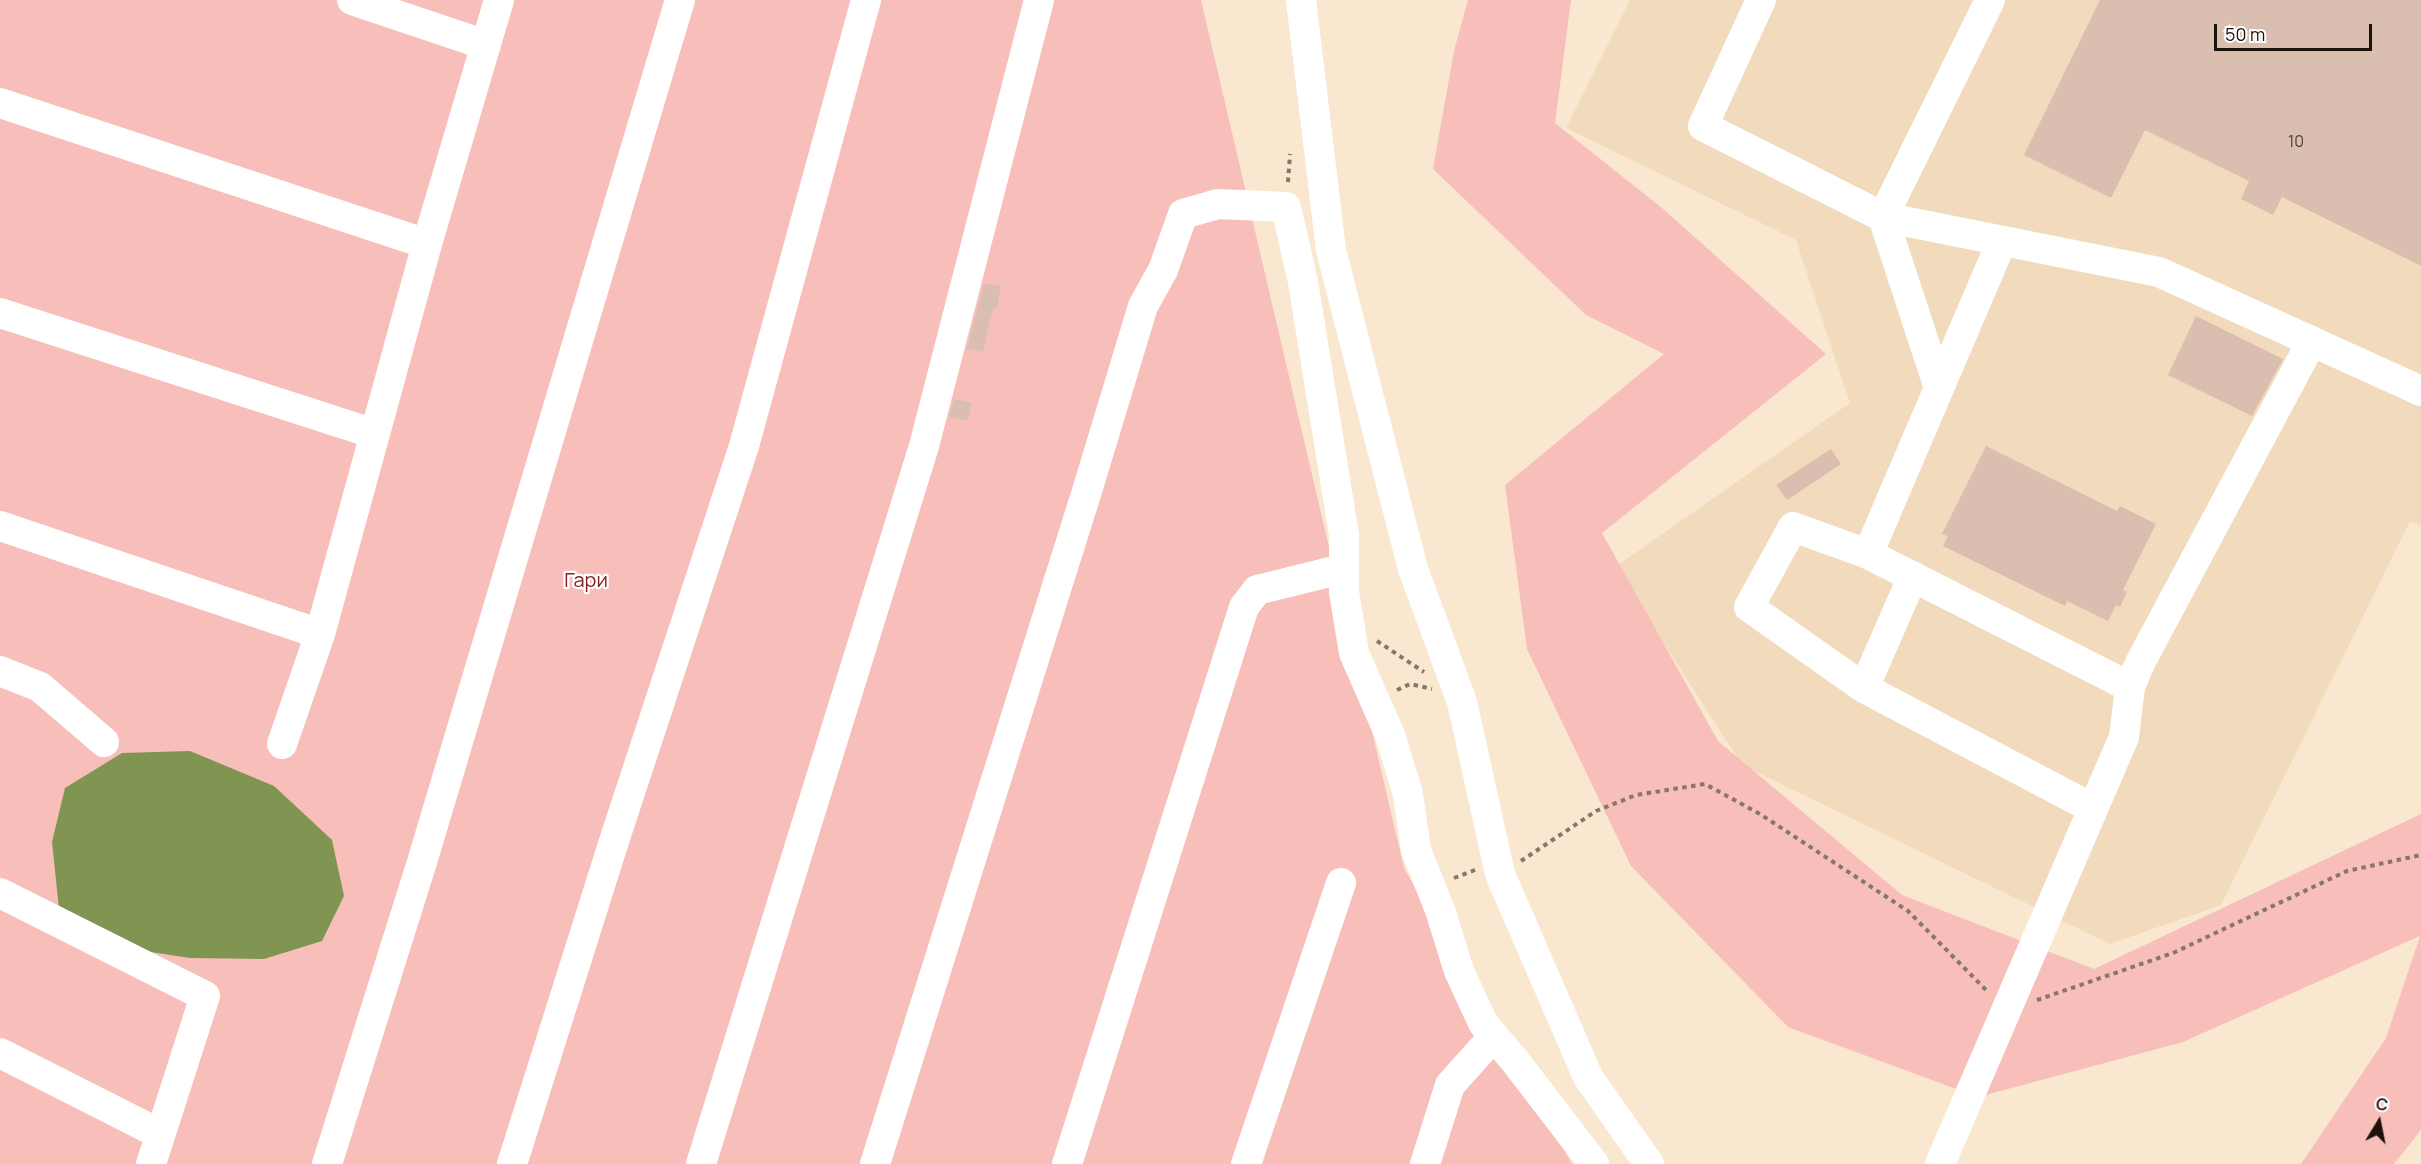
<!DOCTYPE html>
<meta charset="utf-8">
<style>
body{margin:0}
#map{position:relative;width:2421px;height:1164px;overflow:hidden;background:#fae7d0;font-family:Manrope,sans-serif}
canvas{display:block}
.north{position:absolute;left:2349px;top:1092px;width:60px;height:60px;-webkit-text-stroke:4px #fff;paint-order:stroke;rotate:10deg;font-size:16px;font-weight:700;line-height:24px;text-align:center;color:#1a130b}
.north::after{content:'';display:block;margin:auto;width:21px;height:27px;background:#1a130b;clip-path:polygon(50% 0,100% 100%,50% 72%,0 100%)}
.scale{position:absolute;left:2214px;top:24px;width:158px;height:27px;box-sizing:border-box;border:3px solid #1a130b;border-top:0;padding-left:8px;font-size:18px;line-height:21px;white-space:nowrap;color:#1a130b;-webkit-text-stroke:4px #fff;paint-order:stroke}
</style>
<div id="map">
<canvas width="2421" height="1164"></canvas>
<div class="north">С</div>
<div class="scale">50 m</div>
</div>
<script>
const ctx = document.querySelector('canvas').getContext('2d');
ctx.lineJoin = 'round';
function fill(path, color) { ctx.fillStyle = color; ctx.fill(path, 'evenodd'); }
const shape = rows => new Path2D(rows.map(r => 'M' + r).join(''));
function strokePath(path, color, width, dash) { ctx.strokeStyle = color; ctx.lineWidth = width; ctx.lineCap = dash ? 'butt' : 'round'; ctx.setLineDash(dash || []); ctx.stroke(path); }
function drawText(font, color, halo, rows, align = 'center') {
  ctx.font = font + ' Manrope,sans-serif'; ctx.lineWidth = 4.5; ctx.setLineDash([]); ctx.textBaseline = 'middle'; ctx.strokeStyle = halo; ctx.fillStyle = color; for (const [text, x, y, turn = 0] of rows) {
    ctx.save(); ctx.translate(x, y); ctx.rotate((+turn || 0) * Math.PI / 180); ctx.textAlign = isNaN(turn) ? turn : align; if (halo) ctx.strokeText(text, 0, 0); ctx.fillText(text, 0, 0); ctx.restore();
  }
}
fill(shape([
 [1630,0,2421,0,2421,526,2410,521,2221,905,2110,944,1742,765,1615,567,1850,403,1796,240,1566,128]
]), '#f2dabd');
fill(shape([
 [0,0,1201,0,1404,868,1572,1164,0,1164],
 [1468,0,1571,0,1555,123,1662,208,1826,354,1602,533,1718,741,1902,895,2094,969,2421,814,2421,1130,2394,1164,2301,1164,2386,1038,2420,936,2183,1042,1978,1097,1788,1027,1631,866,1527,649,1505,485,1664,354,1586,315,1433,169,1454,51]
]), '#f8beb9');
fill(shape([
 [190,751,274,786,332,840,344,896,322,941,264,959,190,958,131,949,59,909,52,842,65,788,122,753]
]), '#809551');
fill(shape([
 [2100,0,2421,0,2421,266,2282,197,2273,215,2241,199,2249,181,2145,130,2111,198,2024,155],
 [984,283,1001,286,997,308,993,308,983,352,967,349],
 [2196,316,2283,359,2252,416,2168,375],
 [954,399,972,403,968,421,949,417],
 [1986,446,2117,511,2120,506,2156,524,2123,590,2127,592,2120,607,2116,605,2108,621,2067,601,2065,606,1943,546,1948,536,1942,534],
 [1831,449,1841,464,1787,500,1776,485]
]), '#dabeb0');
strokePath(shape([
 [1288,182,1290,154],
 [1377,641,1424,672],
 [1397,690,1410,684,1432,689],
 [1521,861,1596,811,1636,795,1705,784,1760,814,1908,911,1988,992],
 [1454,878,1475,870],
 [2037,1000,2173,953,2347,871,2421,855]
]), '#857869', 4, [4.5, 4.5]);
strokePath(shape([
 [352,0,486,45],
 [1301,0,1331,250,1413,569,1462,702,1500,874,1588,1077,1649,1164],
 [1761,0,1703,126,1883,217,1939,388],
 [1990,0,1883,217,2159,272,2421,391],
 [0,103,427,244],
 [2002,241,1868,554,2130,687],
 [0,313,375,434],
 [0,526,320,634],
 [1913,576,1864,688,2092,808],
 [0,671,40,687,104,742],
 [1864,688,1749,607,1793,527,1868,554],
 [282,744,320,634,427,244,499,0],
 [0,893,205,996,151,1164],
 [0,1053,160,1134],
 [327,1164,422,862,680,0],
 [512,1164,615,838,744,446,866,0],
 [701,1164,924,446,1039,0],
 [875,1164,1087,491,1143,306,1163,270,1183,214,1218,204,1286,207,1303,282,1344,535,1344,592,1354,653,1390,735,1408,794,1416,850,1440,910,1459,971,1483,1023,1515,1061,1594,1164],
 [1067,1164,1244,607,1257,590,1338,570],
 [1246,1164,1341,883],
 [1425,1164,1450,1085,1494,1036],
 [1940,1164,2124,737,2130,687,2140,663,2312,341]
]), '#fff', 30);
drawText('16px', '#4a3e34', null, [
 ["10",2296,143]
]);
drawText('20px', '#802326', '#fff', [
 ["Гари",586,581]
]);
</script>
